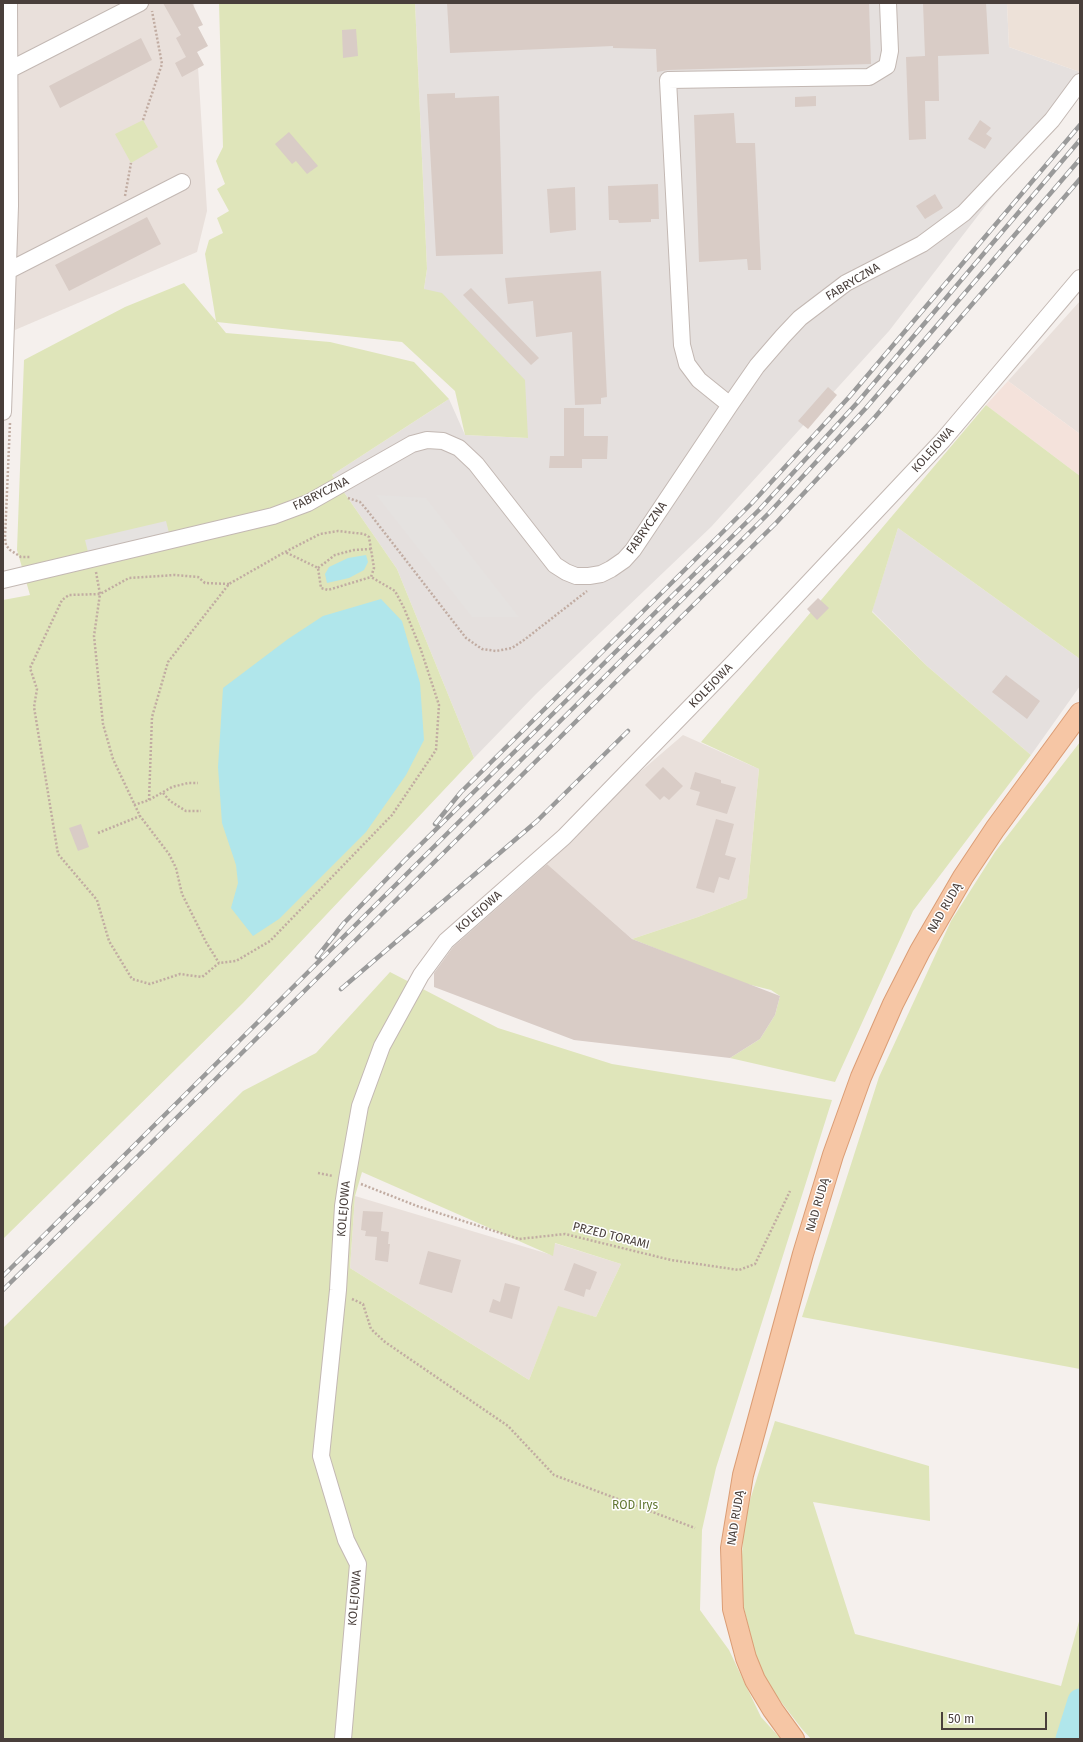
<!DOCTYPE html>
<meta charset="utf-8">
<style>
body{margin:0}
#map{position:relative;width:1083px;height:1742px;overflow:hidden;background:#f5f0ed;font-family:"Fira Sans",sans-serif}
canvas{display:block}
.frame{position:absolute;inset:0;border:4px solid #493f3b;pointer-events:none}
.scale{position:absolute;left:941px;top:1712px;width:106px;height:18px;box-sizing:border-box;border:2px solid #493f3b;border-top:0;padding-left:5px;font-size:12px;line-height:14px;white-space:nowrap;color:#493f3b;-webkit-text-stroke:3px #fff;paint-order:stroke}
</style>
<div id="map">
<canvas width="1083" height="1742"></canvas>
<div class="frame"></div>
<div class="scale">50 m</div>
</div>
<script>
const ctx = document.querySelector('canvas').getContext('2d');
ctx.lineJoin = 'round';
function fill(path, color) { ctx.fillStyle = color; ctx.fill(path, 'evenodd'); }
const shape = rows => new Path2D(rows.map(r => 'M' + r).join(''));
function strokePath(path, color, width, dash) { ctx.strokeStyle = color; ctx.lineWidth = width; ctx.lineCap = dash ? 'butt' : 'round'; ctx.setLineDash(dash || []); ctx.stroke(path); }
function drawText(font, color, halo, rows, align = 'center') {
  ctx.font = font + ' "Fira Sans",sans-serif'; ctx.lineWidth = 3; ctx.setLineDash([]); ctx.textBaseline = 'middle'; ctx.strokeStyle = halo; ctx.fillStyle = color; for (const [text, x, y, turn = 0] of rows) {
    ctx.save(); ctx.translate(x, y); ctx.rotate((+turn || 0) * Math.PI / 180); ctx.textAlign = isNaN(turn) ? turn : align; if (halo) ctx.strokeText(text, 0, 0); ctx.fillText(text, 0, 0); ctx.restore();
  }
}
fill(shape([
 [16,3,194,3,207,211,197,252,15,330],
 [1080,301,1080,434,1008,381],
 [683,735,759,769,747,898,698,917,632,939,540,858],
 [355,1196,552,1255,554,1243,621,1264,596,1317,558,1307,529,1380,350,1268]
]), '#e9e0db');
fill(shape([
 [1008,381,1080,434,1080,476,986,405]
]), '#f4e2db');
fill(shape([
 [415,3,1007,3,1009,47,1080,72,1037,139,889,331,711,527,536,694,474,758,397,569,332,475,449,399,465,435,528,438,424,289,427,269],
 [898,528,1080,659,1080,686,1031,755,927,666,872,611]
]), '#e5e0de');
fill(shape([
 [1007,3,1080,3,1080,72,1009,47]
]), '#ede1d8');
fill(shape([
 [219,3,415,3,427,269,424,289,442,293,525,380,528,438,465,435,455,391,402,342,217,322,226,333,330,342,414,362,449,399,332,475,397,569,474,758,243,1003,3,1239,3,600,30,595,17,550,24,360,125,307,184,283,216,321,205,254,209,240,223,233,217,218,229,211,217,189,225,184,216,161,223,147],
 [143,120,158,147,131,163,115,134],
 [986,405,1080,476,1080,659,898,528,872,612,927,666,1031,755,913,911,835,1082,730,1058,760,1039,775,1015,780,996,771,990,743,983,632,939,698,917,747,898,759,769,701,742],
 [1080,742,1080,1369,802,1317,879,1077,951,921,995,852],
 [390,972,498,1028,612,1064,832,1100,716,1468,702,1530,700,1610,729,1650,761,1717,781,1739,3,1739,3,1328,243,1091,316,1053],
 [362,1172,553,1256,555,1243,621,1264,596,1317,558,1306,529,1380,350,1268,355,1196],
 [775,1421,929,1466,930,1521,813,1502,855,1634,1061,1686,1080,1618,1080,1739,811,1739,802,1729,761,1676,740,1593,744,1519]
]), '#dfe5ba');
fill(shape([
 [376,495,426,498,519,617,472,617],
 [166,521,169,533,88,552,85,540]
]), '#e5e2e0');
fill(shape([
 [366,555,368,562,364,570,349,578,327,583,325,574,329,567,348,558],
 [381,599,402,621,420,683,424,740,406,775,366,832,279,919,253,936,231,908,238,883,236,865,222,823,218,767,223,688,288,639,323,616]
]), '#b0e6eb');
strokePath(shape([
 [1068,1739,1080,1701]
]), '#b0e6eb', 25);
fill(shape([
 [163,3,192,3,203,25,198,27,208,46,197,52,204,65,182,77,175,63,186,57,176,38,181,35],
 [447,3,869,3,871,64,668,70,657,72,656,49,613,48,613,46,450,53],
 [923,3,986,3,989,54,938,56,939,101,925,101,926,139,909,140,906,57,925,56],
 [356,29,358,56,343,58,342,30],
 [141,38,152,60,60,108,49,86],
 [455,93,455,98,499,96,503,254,436,256,427,94],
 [816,96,816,106,795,107,795,97],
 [734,113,736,143,755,143,761,270,748,270,747,259,699,262,694,115],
 [980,120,991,128,986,134,992,138,985,149,968,139],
 [289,132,318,166,307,174,296,161,292,164,275,144],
 [658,184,659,219,651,219,651,222,619,223,618,220,609,220,608,186],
 [575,187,576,230,550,233,547,189],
 [935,194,943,208,925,219,916,206],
 [147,217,161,244,69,291,55,265],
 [601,271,607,397,601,398,601,404,575,405,572,332,536,337,533,301,508,304,505,278],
 [471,288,539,358,531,365,463,295],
 [828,387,837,395,808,429,798,421],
 [564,408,584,408,584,436,608,436,607,459,582,459,582,468,549,468,550,456,564,456],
 [818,598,829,608,817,620,807,609],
 [1006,675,1040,701,1027,719,992,692],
 [663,767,683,786,669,800,664,796,660,800,645,785],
 [695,772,721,780,721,783,736,787,727,814,696,805,700,792,690,789],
 [716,819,734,824,725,855,736,858,729,880,719,877,714,893,696,888],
 [81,824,89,847,78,851,69,828],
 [547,864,632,939,780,996,775,1015,760,1039,730,1058,574,1040,434,987,434,973,453,947],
 [363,1211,383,1212,381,1231,389,1232,388,1244,390,1244,388,1262,375,1260,377,1237,365,1236,366,1231,361,1230],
 [428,1251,461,1260,452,1293,419,1284],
 [574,1263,597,1272,590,1290,586,1289,584,1297,564,1290],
 [505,1283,520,1287,512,1319,489,1312,493,1299,500,1302]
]), '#d9ccc6');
const minor = shape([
 [9,70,140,3],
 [8,271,182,182],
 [730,405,699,380,687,364,682,345,668,80,869,77,887,66,890,51,888,3],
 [3,412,10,206,9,3],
 [3,580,273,516,308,503,412,444,427,440,443,441,459,448,476,464,555,565,566,572,576,576,589,576,601,574,611,569,624,560,633,550,730,405,757,366,783,336,800,318,846,283,922,244,964,213,1052,120,1080,82],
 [343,1739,358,1564,346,1540,321,1456,338,1290,343,1206,347,1179,360,1106,382,1046,421,975,446,941,564,837,734,662,943,440,1080,278]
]);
const major = shape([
 [794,1739,773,1710,755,1680,746,1658,733,1609,731,1548,743,1475,803,1254,833,1155,861,1077,893,1004,920,951,963,877,995,829,1080,713]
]);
strokePath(minor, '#c3b8b3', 18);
strokePath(major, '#db9d75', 22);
strokePath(shape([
 [143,120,162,64,152,11],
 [125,196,131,163],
 [10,423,5,538,6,545,10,550,21,557,31,557],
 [348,498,360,502,367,510,466,638,482,649,496,651,512,648,524,640,587,591],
 [318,568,335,555,354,550,371,549],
 [96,572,100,594,94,636,103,724,113,759,140,816,169,854,176,868,182,894,206,942,219,963],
 [229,584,205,583,198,577,175,575,129,578,100,594,69,595,62,600,30,668,37,689,34,707,58,854,97,900,109,941,132,979,150,984,180,974,202,977,219,963,236,961,270,941,392,815,436,750,439,705,421,650,404,608,395,591,371,577],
 [163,793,170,801,186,811,201,811],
 [149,800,152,717,168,662,229,584,285,552,320,534,338,531,364,534,369,537,374,568,371,577,328,590,321,588,318,568,285,552],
 [134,805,149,800,172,787,188,783,198,783],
 [98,833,140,816],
 [318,1173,333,1176],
 [361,1184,417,1206,519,1239,565,1234,671,1260,739,1270,755,1264,790,1191],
 [352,1299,363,1304,371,1329,385,1342,508,1426,554,1475,695,1528]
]), '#c1aca2', 2.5, [2, 2]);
strokePath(minor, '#fff', 16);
strokePath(major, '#f6c6a5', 20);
const rail = shape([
 [435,824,461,792,752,503,850,396,1080,125],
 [317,957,344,923,405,860,759,510,857,403,1080,140],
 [341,989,537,821,628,731],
 [3,1276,769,513,866,408,1080,159],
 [3,1290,776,523,875,417,1080,179]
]);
strokePath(rail, '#9a9a9a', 4.5);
strokePath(rail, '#fff', 3, [9]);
drawText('12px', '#493f3b', '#fff', [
 ["FABRYCZNA",853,282,-31],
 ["KOLEJOWA",933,450,-48],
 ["FABRYCZNA",321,494,-26],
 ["FABRYCZNA",647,528,-55],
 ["KOLEJOWA",711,686,-46],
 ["NAD RUDĄ",945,908,-60],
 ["KOLEJOWA",479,912,-41],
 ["NAD RUDĄ",818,1205,-74],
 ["KOLEJOWA",344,1209,-85],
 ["PRZED TORAMI",611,1236,14],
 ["NAD RUDĄ",736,1518,-81],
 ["KOLEJOWA",355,1598,-85]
]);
drawText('12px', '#627732', '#fff', [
 ["ROD Irys",635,1506]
]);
</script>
